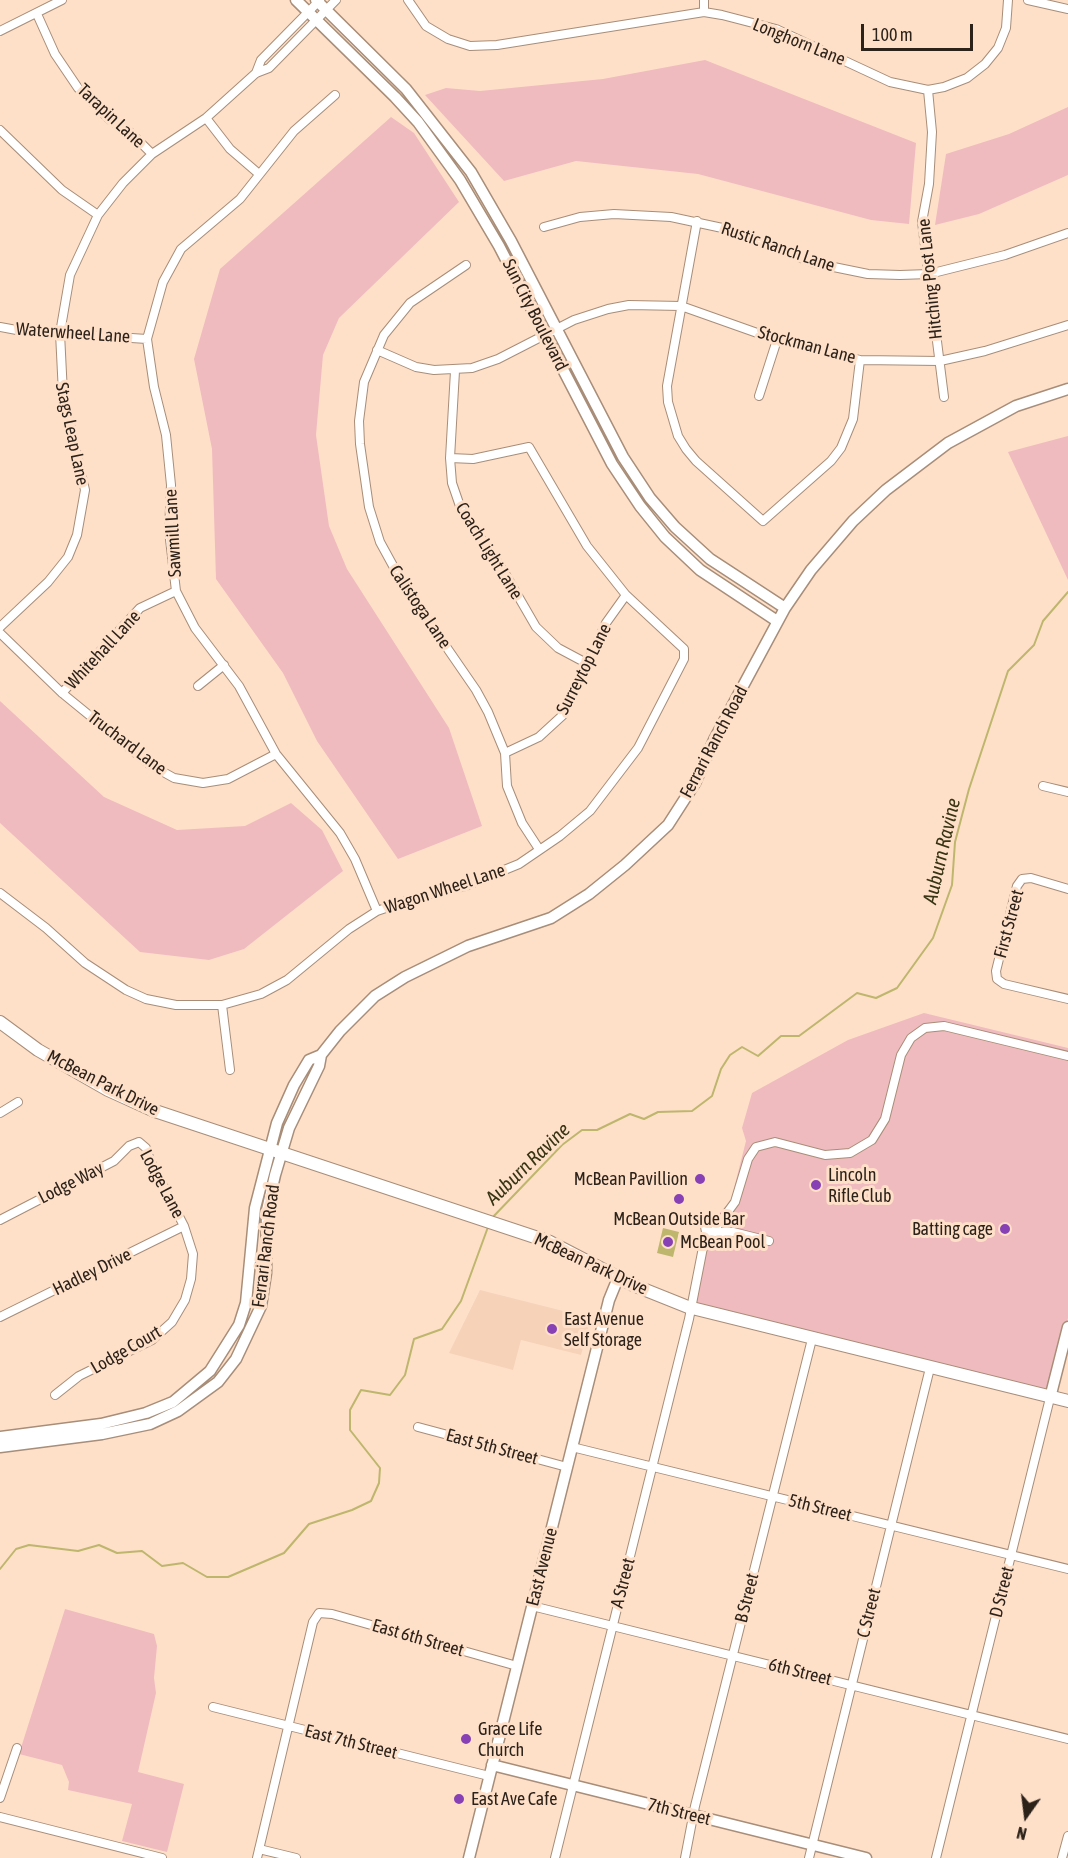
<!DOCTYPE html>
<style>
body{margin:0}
#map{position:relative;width:1068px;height:1858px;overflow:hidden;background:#fee0c9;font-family:"Asap Condensed",sans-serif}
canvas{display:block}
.north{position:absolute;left:996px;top:1786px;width:60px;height:60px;-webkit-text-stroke:4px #fee0c9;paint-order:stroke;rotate:194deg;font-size:16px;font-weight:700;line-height:24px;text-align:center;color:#2d221a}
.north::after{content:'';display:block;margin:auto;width:21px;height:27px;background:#2d221a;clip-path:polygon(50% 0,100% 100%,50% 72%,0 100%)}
.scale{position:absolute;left:861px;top:24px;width:112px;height:27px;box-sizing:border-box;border:3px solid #2d221a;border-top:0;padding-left:8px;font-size:18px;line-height:21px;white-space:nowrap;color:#2d221a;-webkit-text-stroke:4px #fee0c9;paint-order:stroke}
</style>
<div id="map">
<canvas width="1068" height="1858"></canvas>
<div class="north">N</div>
<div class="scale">100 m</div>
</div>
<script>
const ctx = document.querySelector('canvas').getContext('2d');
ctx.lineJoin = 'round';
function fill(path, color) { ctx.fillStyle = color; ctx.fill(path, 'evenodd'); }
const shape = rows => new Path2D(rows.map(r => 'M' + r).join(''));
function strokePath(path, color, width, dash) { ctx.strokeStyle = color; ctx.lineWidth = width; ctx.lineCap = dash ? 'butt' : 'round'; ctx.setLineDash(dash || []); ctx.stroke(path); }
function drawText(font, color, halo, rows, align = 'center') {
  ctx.font = font + ' "Asap Condensed",sans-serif'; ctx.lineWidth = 6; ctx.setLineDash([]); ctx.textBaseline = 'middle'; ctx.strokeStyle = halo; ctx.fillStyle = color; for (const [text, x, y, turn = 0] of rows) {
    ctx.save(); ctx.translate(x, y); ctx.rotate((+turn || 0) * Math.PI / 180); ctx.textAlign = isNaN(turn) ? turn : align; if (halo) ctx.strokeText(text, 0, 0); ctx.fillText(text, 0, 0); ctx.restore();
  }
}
fill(shape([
 [480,1290,591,1318,581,1355,521,1340,513,1370,449,1353]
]), '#f6d2b8');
fill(shape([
 [705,60,916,143,909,224,871,220,698,174,576,161,504,181,425,95,446,88,480,91,603,79],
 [1068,107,1068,175,979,214,935,225,946,154,1009,134],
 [391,117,414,133,459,202,339,318,323,355,316,435,329,526,347,569,449,728,482,826,398,859,317,741,283,673,216,579,212,449,194,359,220,269],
 [1068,436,1068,580,1008,452],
 [0,701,104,797,177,830,245,826,291,803,322,830,343,871,244,949,209,960,140,952,0,823],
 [924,1013,1068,1048,1068,1318,1049,1393,690,1303,706,1229,731,1200,746,1141,742,1128,752,1093,848,1040],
 [65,1609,154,1634,157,1646,154,1678,156,1693,138,1772,184,1784,167,1852,122,1841,132,1804,68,1790,69,1782,62,1765,19,1754]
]), '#f0bbbe');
fill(shape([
 [663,1228,679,1232,673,1257,657,1253]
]), '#beb66d');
strokePath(shape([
 [491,1219,562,1145,582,1130,597,1130,630,1114,644,1119,658,1112,692,1111,712,1096,721,1069,730,1055,742,1047,758,1056,781,1036,799,1036,857,993,876,998,897,988,933,938,952,885,955,842,969,789,1008,671,1034,645,1043,621,1068,592],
 [0,1569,16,1549,29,1545,78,1551,99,1545,117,1553,142,1551,162,1566,183,1563,207,1577,228,1577,284,1553,309,1524,352,1510,371,1501,379,1483,380,1468,350,1430,350,1410,361,1390,390,1395,405,1375,414,1339,442,1329,461,1301,488,1227]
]), '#beb66d', 2);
const street = shape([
 [408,0,426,26,448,39,470,46,497,45,704,12,722,15,776,29,890,82,928,90,944,87,967,78,985,64,998,48,1006,28,1008,0],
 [1028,0,1068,9],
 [704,12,704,0],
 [37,14,55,54,78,88,109,119,131,133,152,154],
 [0,31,62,0],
 [256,73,261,60,320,0],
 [928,90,932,132,929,184,922,222,944,397],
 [335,95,294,131,240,199,181,249,163,282,147,339,154,387,166,435,171,485,169,531,176,591,195,628,239,686,276,754,340,833,355,859,377,911],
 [206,118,230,149,259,174],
 [0,130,62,190,98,215],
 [697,221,667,386,668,402,678,436,686,449,696,461,763,521,831,461,841,448,853,419,860,360],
 [544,227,580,217,614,214,671,217,727,229,814,263,868,274,900,275,929,274,1005,255,1068,233],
 [466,265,410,303,384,335,364,382,359,421,360,444,369,507,380,542,403,584,476,690,488,712,505,753,507,786,522,823,539,849],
 [0,327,22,331,147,339],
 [377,350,416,367,434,370,472,368,498,359,574,320,608,309,629,305,681,306,777,340,860,360,940,361,985,351,1068,325],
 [455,371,450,458,452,483,461,509,503,570,536,627,558,648,588,664],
 [759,396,777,340],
 [0,627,48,582,68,557,77,535,85,490,63,394,60,333,70,275,98,215,123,183,152,154,206,118,256,73,269,68,336,0],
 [0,633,62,693,149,764,174,778,203,783,228,779,276,754],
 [198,686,224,665],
 [62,693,140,608,176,591],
 [505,753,539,737,563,715,606,623,626,595],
 [1043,786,1068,792],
 [1068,889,1031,878,1022,879,1017,886,996,971,997,979,1004,984,1068,999],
 [0,893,46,928,85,963,126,990,146,999,176,1005,222,1005,261,994,287,980,349,929,377,911,421,896,465,886,519,864,560,836,590,811,638,748,684,659,684,649,626,595,587,546,529,447,473,459,450,458],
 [222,1005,230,1070],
 [0,1113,18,1102],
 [0,1220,114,1161,129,1146,139,1142,146,1148,150,1160,184,1226,193,1254,191,1279,185,1300,172,1322,152,1340,79,1376,55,1395],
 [704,1221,706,1232],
 [713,1232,735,1202,748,1159,756,1147,775,1142,825,1155,850,1153,872,1140,885,1119,901,1055,911,1038,925,1028,944,1026,1068,1056],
 [0,1317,184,1226],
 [418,1427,567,1467],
 [572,1447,1068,1569],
 [532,1606,1068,1739],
 [213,1707,489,1776],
 [0,1798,17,1748],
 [0,1817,162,1858],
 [259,1849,296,1858],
 [257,1858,313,1622,319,1613,332,1614,517,1666],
 [555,1858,689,1319,706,1232,733,1232,769,1241],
 [685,1858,695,1806,812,1339],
 [809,1858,930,1368],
 [936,1858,1050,1398],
 [1062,1858,1068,1836]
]);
const secondary = shape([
 [296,0,395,97,418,122,460,180,499,246,612,464,640,506,665,537,700,570,777,621],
 [316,0,406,89,471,172,511,241,623,457,650,498,675,527,710,559,785,608],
 [1050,1398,1068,1327],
 [0,1437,101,1424,146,1413,173,1402,210,1371,239,1325,246,1303,255,1208,277,1123,294,1085,309,1060,321,1055],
 [0,1447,102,1434,150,1424,178,1411,218,1382,236,1359,261,1306,266,1273,267,1210,275,1175,289,1128,319,1066,321,1055,340,1031,375,996,405,977,468,946,551,918,589,894,625,865,668,825,695,783,715,738,785,608,811,570,853,521,886,490,948,443,1016,406,1068,389],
 [492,1765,866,1858],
 [469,1858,609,1300,618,1278]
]);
const primary = shape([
 [0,1022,38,1050,108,1090,152,1110,550,1242,633,1285,688,1307,1068,1401]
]);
strokePath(street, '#a88d78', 10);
strokePath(secondary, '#a88d78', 13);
strokePath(primary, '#a88d78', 14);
strokePath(street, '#fff', 8);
strokePath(secondary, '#fff', 10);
strokePath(primary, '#fff', 12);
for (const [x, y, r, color] of [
 [700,1179,6,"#8841b4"],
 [816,1185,6,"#8841b4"],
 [679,1199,6,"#8841b4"],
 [1005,1229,6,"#8841b4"],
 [668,1242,6,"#8841b4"],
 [552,1329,6,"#8841b4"],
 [466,1739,6,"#8841b4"],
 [459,1799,6,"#8841b4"]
]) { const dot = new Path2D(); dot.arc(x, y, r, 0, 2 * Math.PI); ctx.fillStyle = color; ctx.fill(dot); strokePath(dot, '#fee0c9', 2); }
drawText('18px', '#2d221a', '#fee0c9', [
 ["Longhorn Lane",799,42,22],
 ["Tarapin Lane",111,116,43],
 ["Rustic Ranch Lane",778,247,19],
 ["Hitching Post Lane",930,279,-96],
 ["Sun City Boulevard",535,315,63],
 ["Waterwheel Lane",73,333,4],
 ["Stockman Lane",807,345,15],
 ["Stags Leap Lane",72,434,78],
 ["Sawmill Lane",173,533,-93],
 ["Coach Light Lane",489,551,58],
 ["Calistoga Lane",420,607,56],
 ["Whitehall Lane",103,650,-47],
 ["Surreytop Lane",584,669,-63],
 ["Ferrari Ranch Road",714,742,-62],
 ["Truchard Lane",127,743,37],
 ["Wagon Wheel Lane",445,889,-18],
 ["First Street",1009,924,-75],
 ["McBean Park Drive",103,1083,27],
 ["Lodge Way",71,1183,-27],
 ["Lodge Lane",162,1184,62],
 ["Ferrari Ranch Road",266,1246,-83],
 ["McBean Park Drive",591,1264,25],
 ["Hadley Drive",92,1272,-26],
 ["Lodge Court",126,1350,-30],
 ["East 5th Street",492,1447,15],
 ["5th Street",820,1508,14],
 ["East Avenue",542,1567,-76],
 ["A Street",623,1583,-76],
 ["D Street",1002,1592,-76],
 ["B Street",747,1598,-76],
 ["C Street",869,1613,-76],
 ["East 6th Street",418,1638,16],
 ["6th Street",800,1672,14],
 ["East 7th Street",351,1742,14],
 ["7th Street",679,1812,14]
]);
drawText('18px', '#2d221a', '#fee0c9', [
 ["Lincoln",828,1175],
 ["Rifle Club",828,1196],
 ["McBean Pavillion",688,1179,"right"],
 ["McBean Outside Bar",679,1219,"center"],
 ["Batting cage",993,1229,"right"],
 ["McBean Pool",680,1242],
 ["East Avenue",564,1319],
 ["Self Storage",564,1340],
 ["Grace Life",478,1729],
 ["Church",478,1750],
 ["East Ave Cafe",471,1799]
], 'left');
drawText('italic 20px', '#383414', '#fee0c9', [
 ["Auburn Ravine",942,851,-77],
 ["Auburn Ravine",528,1164,-44]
]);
</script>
